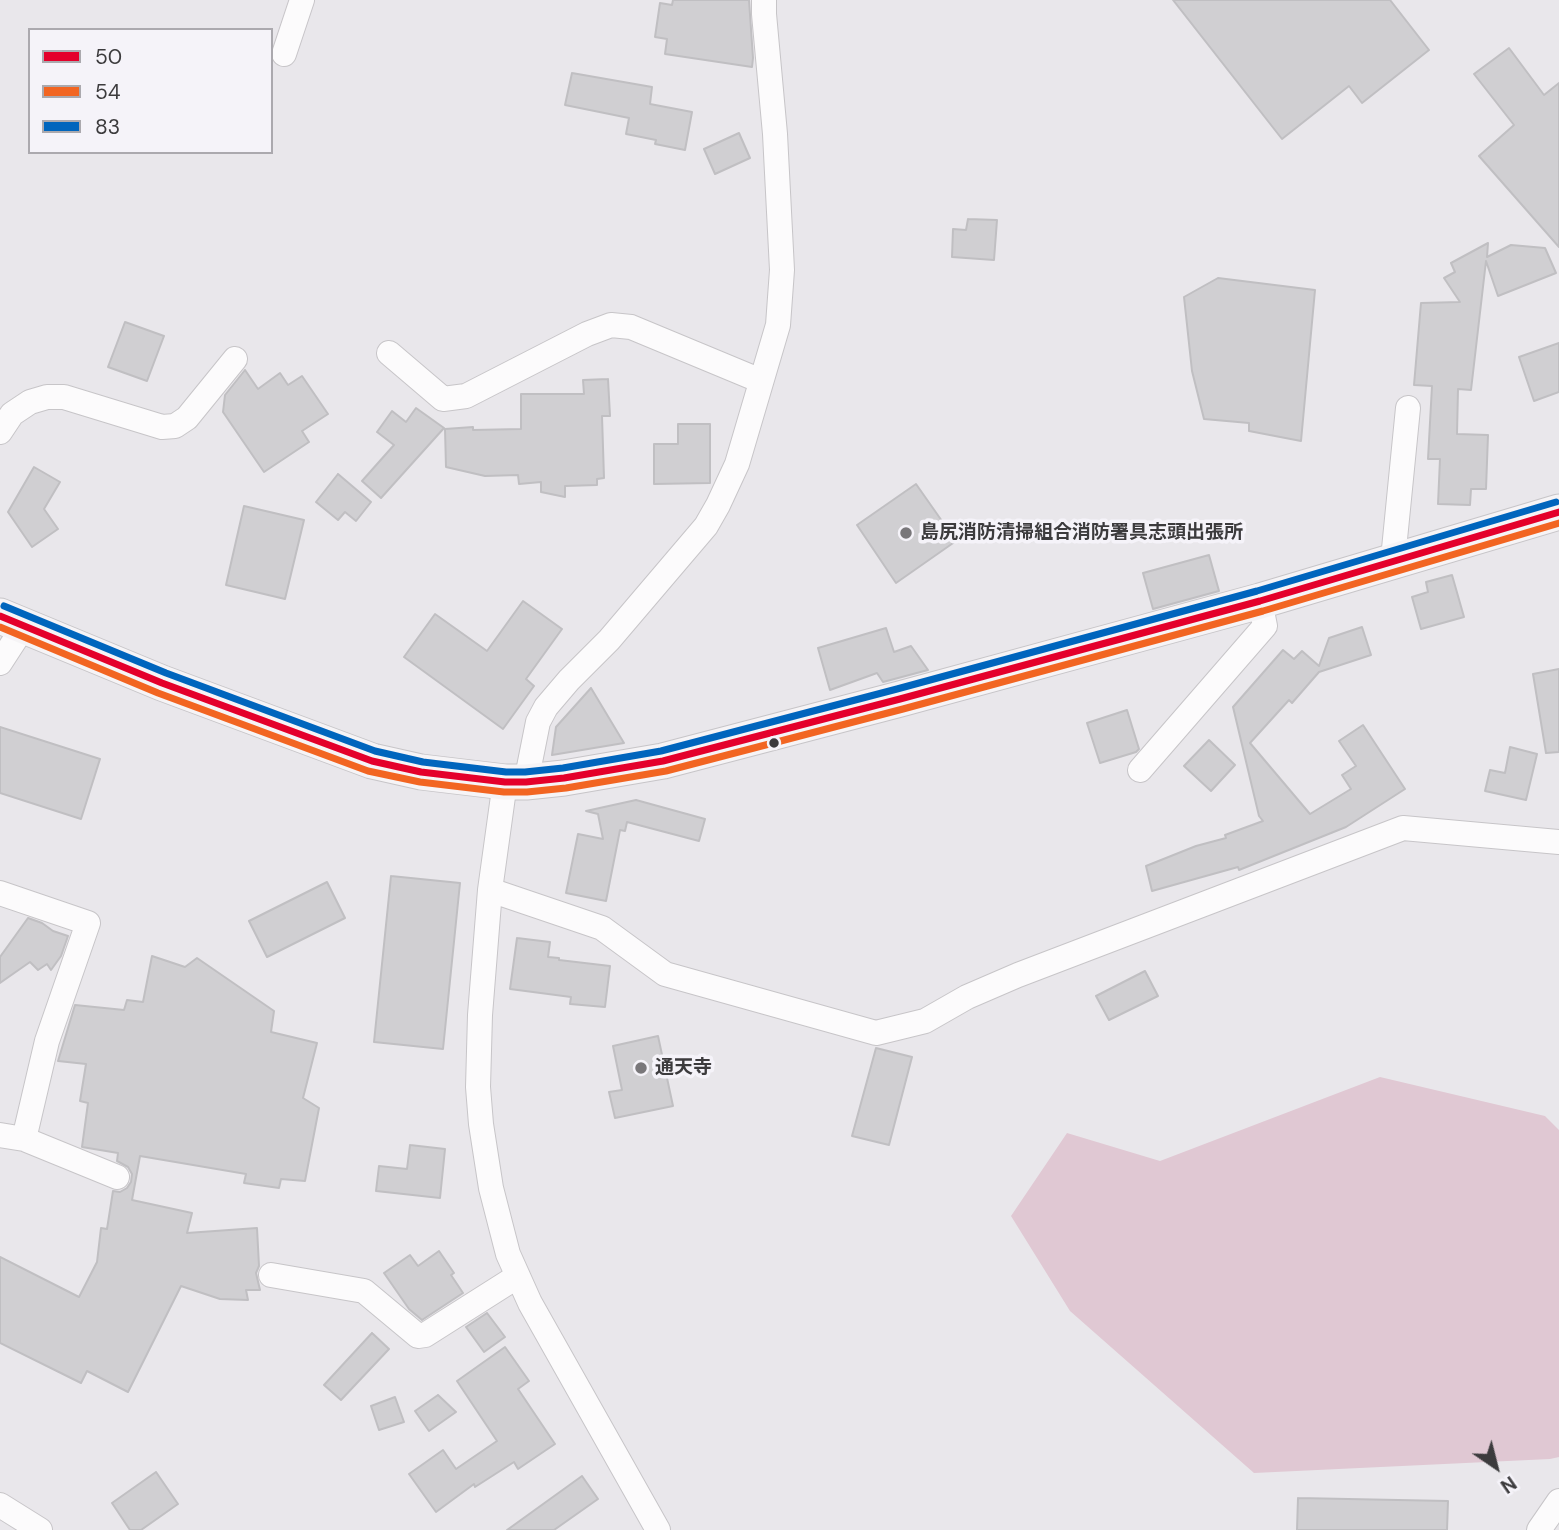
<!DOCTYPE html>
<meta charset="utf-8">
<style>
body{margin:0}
#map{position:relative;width:1559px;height:1530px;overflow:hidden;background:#e9e7eb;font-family:"DM Sans",sans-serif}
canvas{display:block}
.legend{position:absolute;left:28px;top:28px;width:245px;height:126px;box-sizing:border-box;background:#f5f3f9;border:2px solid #aba9ae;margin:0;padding:9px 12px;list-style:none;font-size:21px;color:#3c3b3d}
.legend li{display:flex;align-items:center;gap:14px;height:35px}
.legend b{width:35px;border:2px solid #aba9ae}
.north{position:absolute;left:1461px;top:1432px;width:70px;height:70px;-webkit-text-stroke:5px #f5f3f9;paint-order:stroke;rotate:145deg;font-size:19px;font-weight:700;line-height:28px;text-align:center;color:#3c3b3d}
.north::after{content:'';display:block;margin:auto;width:24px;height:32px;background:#3c3b3d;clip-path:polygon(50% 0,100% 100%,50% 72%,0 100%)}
</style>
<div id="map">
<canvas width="1559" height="1530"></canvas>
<ul class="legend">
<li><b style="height:9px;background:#e4002b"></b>50</li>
<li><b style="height:9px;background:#f26522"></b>54</li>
<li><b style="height:9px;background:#0065bd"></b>83</li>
</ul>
<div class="north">N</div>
</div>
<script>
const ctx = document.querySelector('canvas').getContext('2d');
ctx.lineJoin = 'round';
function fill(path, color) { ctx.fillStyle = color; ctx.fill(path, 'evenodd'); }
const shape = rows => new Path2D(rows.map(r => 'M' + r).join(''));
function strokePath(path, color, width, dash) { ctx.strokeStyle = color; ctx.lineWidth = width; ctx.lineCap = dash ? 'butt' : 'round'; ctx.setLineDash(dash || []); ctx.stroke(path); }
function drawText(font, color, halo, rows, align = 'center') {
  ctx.font = font + ' "DM Sans","Noto Sans JP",sans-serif'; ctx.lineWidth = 7; ctx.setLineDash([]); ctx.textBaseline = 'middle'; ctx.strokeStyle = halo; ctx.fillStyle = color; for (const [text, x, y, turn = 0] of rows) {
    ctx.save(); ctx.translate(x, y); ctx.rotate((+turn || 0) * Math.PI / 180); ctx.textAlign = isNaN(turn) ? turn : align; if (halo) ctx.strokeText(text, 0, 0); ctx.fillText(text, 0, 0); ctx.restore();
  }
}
fill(shape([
 [1380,1077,1545,1116,1559,1130,1559,1457,1550,1459,1254,1473,1070,1311,1011,1216,1067,1133,1160,1161]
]), '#e0c8d3');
const building = shape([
 [673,0,749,0,753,58,752,67,665,54,667,39,655,37,660,3,672,5,673,0],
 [1173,0,1390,0,1429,50,1362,103,1349,86,1282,139,1173,0],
 [1509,48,1544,95,1559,83,1559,247,1479,156,1514,125,1474,74,1509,48],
 [572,73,652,87,650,104,692,112,685,150,655,144,656,140,626,134,629,118,565,105,572,73],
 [739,133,750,158,715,174,704,149,739,133],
 [968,219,997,220,994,260,952,257,953,229,966,230,968,219],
 [1488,243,1487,257,1511,245,1545,248,1556,273,1498,296,1486,261,1471,390,1458,389,1457,434,1488,435,1486,489,1471,489,1470,505,1438,504,1440,459,1428,459,1432,386,1414,385,1421,303,1460,302,1444,278,1455,272,1451,263,1488,243],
 [1218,278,1315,290,1301,441,1249,431,1249,423,1204,419,1192,371,1184,297,1218,278],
 [125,322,164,336,147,381,108,367,125,322],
 [1559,343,1559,392,1534,401,1519,357,1559,343],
 [245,370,258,389,280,373,288,385,302,376,328,414,302,431,309,442,264,472,223,412,225,395,245,370],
 [608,379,610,416,602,416,604,478,597,479,597,485,565,486,565,497,541,492,541,482,519,484,518,475,485,476,446,467,445,429,473,427,473,430,521,429,521,394,584,394,583,380,608,379],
 [416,408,444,428,381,498,362,481,394,445,377,432,392,411,406,422,416,408],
 [678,424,710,424,710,483,654,484,654,444,678,444,678,424],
 [34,467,60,482,44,509,58,529,32,547,8,512,34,467],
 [338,474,371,502,356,521,345,512,338,520,316,502,338,474],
 [916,484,956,541,896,583,857,525,916,484],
 [244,506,304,520,285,599,226,585,244,506],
 [1209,555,1219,591,1153,609,1143,573,1209,555],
 [1452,575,1464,617,1421,629,1412,597,1428,592,1426,582,1452,575],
 [523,601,562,629,526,679,534,686,503,729,404,657,435,614,487,651,523,601],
 [1362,627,1371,655,1319,672,1292,703,1289,700,1250,743,1310,814,1351,789,1342,775,1356,766,1339,741,1363,725,1405,789,1346,827,1239,870,1238,867,1152,891,1146,866,1196,846,1226,838,1225,835,1263,821,1259,816,1233,707,1283,650,1294,659,1302,651,1319,666,1329,638,1362,627],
 [886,628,894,652,911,646,928,670,883,682,877,673,830,690,818,648,886,628],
 [1559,669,1559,752,1546,753,1533,674,1559,669],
 [591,688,624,743,552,755,556,727,591,688],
 [1127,710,1139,749,1136,752,1100,763,1087,723,1127,710],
 [0,727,100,759,81,819,0,793,0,727],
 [1209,740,1235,765,1211,791,1184,766,1209,740],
 [1510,747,1537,754,1526,800,1485,791,1490,770,1505,773,1510,747],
 [636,800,705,819,699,841,627,822,625,831,620,830,606,901,566,893,578,834,603,839,598,814,586,811,636,800],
 [391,876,460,883,443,1049,374,1042,391,876],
 [327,882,345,918,267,957,249,921,327,882],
 [28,918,42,923,53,931,68,936,61,956,51,970,47,964,38,970,30,962,0,983,0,957,28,918],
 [517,938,550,942,548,957,559,958,559,960,610,966,605,1007,570,1004,571,997,510,989,517,938],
 [152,956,185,967,197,958,274,1011,271,1032,317,1043,303,1098,319,1108,305,1181,281,1179,279,1188,244,1183,246,1174,140,1156,132,1200,192,1213,187,1233,257,1228,259,1266,256,1273,260,1290,246,1290,248,1300,220,1299,181,1286,128,1392,87,1371,81,1383,0,1343,0,1257,79,1297,97,1262,101,1228,107,1229,113,1191,120,1192,127,1188,131,1182,132,1174,128,1167,117,1161,118,1153,82,1147,88,1103,80,1101,86,1064,58,1061,75,1005,124,1010,127,1000,143,1002,152,956],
 [1145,971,1158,996,1109,1020,1096,996,1145,971],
 [658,1036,673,1106,615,1118,609,1092,622,1090,613,1046,658,1036],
 [876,1048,912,1057,889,1145,852,1136,876,1048],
 [410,1145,445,1149,440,1198,376,1191,379,1166,407,1169,410,1145],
 [439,1251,454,1273,451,1275,463,1293,422,1320,409,1309,384,1273,410,1255,418,1266,439,1251],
 [487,1313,505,1337,484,1352,466,1327,487,1313],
 [372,1333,389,1349,341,1400,324,1385,372,1333],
 [505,1347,529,1381,518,1389,555,1444,518,1469,514,1462,475,1487,474,1484,436,1512,409,1474,443,1450,456,1469,497,1441,457,1381,505,1347],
 [438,1395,456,1412,429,1431,415,1411,438,1395],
 [395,1397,404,1422,379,1430,371,1406,395,1397],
 [156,1472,178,1504,141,1530,130,1530,112,1503,156,1472],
 [582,1476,598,1499,554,1530,507,1530,582,1476],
 [1298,1498,1448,1501,1447,1530,1297,1530,1298,1498]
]);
fill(building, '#d0cfd2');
strokePath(building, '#c0bfc2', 2);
const minor = shape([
 [284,54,302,0],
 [389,353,443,399,466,396,587,334,611,325,631,327,761,381],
 [0,432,12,414,30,402,47,397,64,397,162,427,175,426,187,418,235,359],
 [1395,562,1394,549,1408,408],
 [0,663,24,626],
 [1140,770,1265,626,1260,601],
 [505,782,490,890,480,1015,478,1087,481,1124,491,1188,508,1254,530,1303,658,1530],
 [526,782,538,722,546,707,569,680,609,640,706,526,718,505,737,464,778,325,782,270,775,134,764,14,764,0],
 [490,890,602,928,665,974,876,1033,925,1021,967,997,1018,975,1403,828,1559,842],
 [0,893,88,923,47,1041,24,1139],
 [0,1135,24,1139,117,1177],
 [271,1275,364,1291,418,1336,425,1335,518,1276],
 [0,1505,40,1530],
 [1539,1530,1559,1501]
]);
const secondary = shape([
 [0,616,162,683,372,761,421,772,505,782,526,782,564,778,663,761,900,699,1260,601,1559,512]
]);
strokePath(minor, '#c7c5c8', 26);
strokePath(secondary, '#c7c5c8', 37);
strokePath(minor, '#fcfbfc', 24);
strokePath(secondary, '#f6f4f6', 35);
strokePath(shape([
 [0,616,162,683,372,761,421,772,505,782,526,782,564,778,663,761,900,699,1260,601,1559,512]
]), '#e4002b', 7);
strokePath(shape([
 [0,627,158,693,368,771,420,782,504,792,527,792,566,788,666,771,903,709,1263,611,1559,523]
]), '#f26522', 7);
strokePath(shape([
 [4,606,166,673,375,751,423,762,506,772,525,772,563,768,661,751,897,689,1257,591,1556,502]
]), '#0065bd', 7);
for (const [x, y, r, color] of [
 [906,533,7,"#79777a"],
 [774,743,6,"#3c3b3d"],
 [641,1068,7,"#79777a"]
]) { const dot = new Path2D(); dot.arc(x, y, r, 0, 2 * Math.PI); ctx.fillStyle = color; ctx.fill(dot); strokePath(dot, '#f5f3f9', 2.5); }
drawText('bold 19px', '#3c3b3d', '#f5f3f9', [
 ["島尻消防清掃組合消防署具志頭出張所",920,533],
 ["通天寺",655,1068]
], 'left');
</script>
